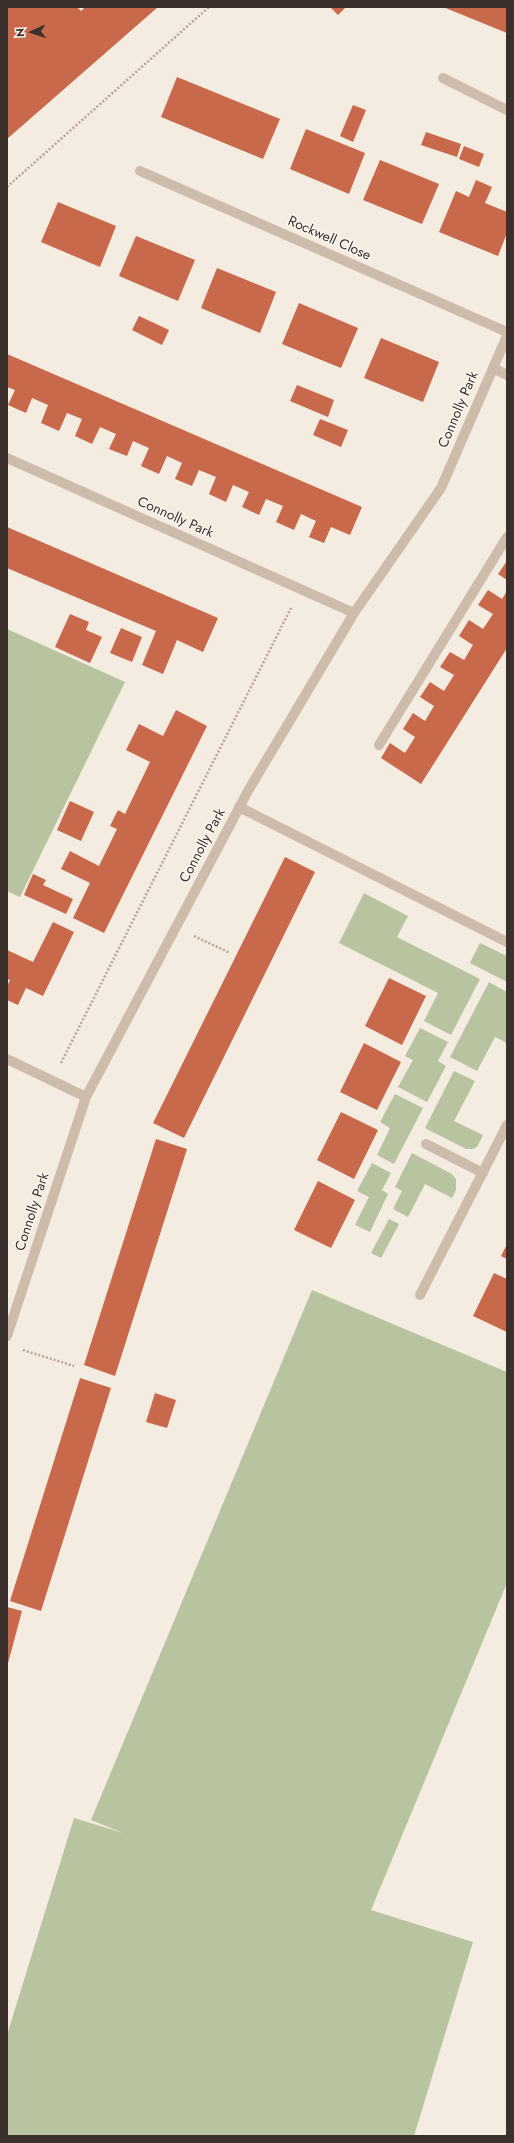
<!DOCTYPE html>
<style>
body{margin:0}
#map{position:relative;width:514px;height:2143px;overflow:hidden;background:#f4ebe1;font-family:Jost,sans-serif}
canvas{display:block}
.frame{position:absolute;inset:0;border:8px solid #3b302b;pointer-events:none}
.north{position:absolute;left:12px;top:12px;width:40px;height:40px;-webkit-text-stroke:3px #fbf5ee;paint-order:stroke;rotate:267deg;font-size:11px;font-weight:700;line-height:16px;text-align:center;color:#3b302b}
.north::after{content:'';display:block;margin:auto;width:14px;height:18px;background:#3b302b;clip-path:polygon(50% 0,100% 100%,50% 72%,0 100%)}
</style>
<div id="map">
<canvas width="514" height="2143"></canvas>
<div class="frame"></div>
<div class="north">N</div>
</div>
<script>
const ctx = document.querySelector('canvas').getContext('2d');
ctx.lineJoin = 'round';
function fill(path, color) { ctx.fillStyle = color; ctx.fill(path, 'evenodd'); }
const shape = rows => new Path2D(rows.map(r => 'M' + r).join(''));
function strokePath(path, color, width, dash) { ctx.strokeStyle = color; ctx.lineWidth = width; ctx.lineCap = dash ? 'butt' : 'round'; ctx.setLineDash(dash || []); ctx.stroke(path); }
function drawText(font, color, halo, rows, align = 'center') {
  ctx.font = font + ' Jost,sans-serif'; ctx.lineWidth = 3; ctx.setLineDash([]); ctx.textBaseline = 'middle'; ctx.strokeStyle = halo; ctx.fillStyle = color; for (const [text, x, y, turn = 0] of rows) {
    ctx.save(); ctx.translate(x, y); ctx.rotate((+turn || 0) * Math.PI / 180); ctx.textAlign = isNaN(turn) ? turn : align; if (halo) ctx.strokeText(text, 0, 0); ctx.fillText(text, 0, 0); ctx.restore();
  }
}
fill(shape([
 [7,629,125,682,20,897,7,891],
 [364,893,408,916,397,937,480,979,451,1035,424,1021,438,993,339,943],
 [480,943,507,956,507,982,470,963],
 [489,982,507,992,507,1043,495,1037,477,1071,450,1057],
 [420,1028,448,1042,438,1061,446,1066,427,1102,398,1087,413,1060,405,1056],
 [454,1071,475,1081,454,1121,483,1135,477,1147,473,1149,466,1149,425,1128],
 [395,1094,423,1108,394,1164,377,1155,390,1128,380,1122],
 [412,1153,452,1174,456,1179,456,1190,452,1198,425,1184,408,1217,393,1209,402,1191,395,1187],
 [372,1163,391,1173,382,1190,388,1194,370,1232,355,1225,369,1197,357,1191],
 [389,1219,399,1224,381,1258,371,1253],
 [312,1290,507,1372,507,1583,371,1910,473,1942,414,2136,7,2136,7,2035,74,1818,123,1833,91,1820]
]), '#b8c4a0');
fill(shape([
 [7,7,77,7,81,11,85,7,158,7,7,139],
 [330,7,346,7,338,15],
 [443,7,507,7,507,33],
 [177,77,280,119,263,159,161,117],
 [353,105,366,110,353,142,340,136],
 [306,129,365,153,349,194,290,169],
 [426,132,461,144,457,157,421,145],
 [464,146,484,154,479,167,459,159],
 [380,160,439,184,422,224,363,200],
 [476,180,492,187,485,203,507,212,507,233,498,256,439,232,456,191,469,197],
 [58,202,116,226,100,267,41,242],
 [136,236,195,260,178,301,119,276],
 [217,268,276,292,260,333,201,308],
 [299,303,358,328,341,368,282,344],
 [139,316,169,330,162,345,132,330],
 [381,338,439,362,423,402,364,378],
 [7,354,362,507,350,535,331,527,324,543,309,537,316,521,301,514,294,530,276,522,283,506,266,499,259,515,242,507,249,492,233,485,226,502,209,494,216,477,199,470,192,486,175,479,182,463,167,456,159,474,141,466,149,448,133,441,127,456,109,449,116,434,100,427,92,444,75,436,82,419,67,413,59,431,41,423,48,405,32,398,26,413,8,405,15,390,7,387],
 [297,385,334,400,328,417,290,401],
 [320,419,348,430,341,447,313,435],
 [7,527,218,618,203,652,177,640,163,674,142,665,156,631,7,568],
 [507,561,507,580,498,574],
 [488,590,502,599,507,591,507,648,421,784,381,758,390,743,405,753,415,737,403,729,413,713,425,721,434,706,420,697,430,682,444,691,454,675,440,667,450,652,464,660,473,645,459,636,469,620,483,629,493,614,478,605],
 [70,614,89,622,86,630,102,637,90,663,55,647],
 [121,628,142,637,132,662,110,653],
 [176,710,207,726,104,933,73,918,90,883,61,869,70,851,99,866,117,829,110,826,118,810,125,814,150,762,126,750,139,724,163,736],
 [70,801,94,812,81,841,57,830],
 [285,857,315,872,184,1138,153,1123],
 [33,874,46,880,43,885,73,899,66,914,24,895],
 [53,922,74,932,43,996,26,988,18,1005,7,1000,7,986,10,980,7,979,7,950,33,962],
 [389,978,426,996,402,1045,365,1026],
 [364,1043,401,1062,377,1110,340,1092],
 [341,1112,378,1130,354,1179,317,1160],
 [156,1139,187,1149,115,1376,84,1365],
 [318,1181,355,1200,331,1248,294,1230],
 [507,1244,507,1259,501,1256],
 [494,1273,507,1279,507,1332,473,1316],
 [80,1378,111,1388,41,1611,10,1601],
 [155,1393,176,1400,167,1428,146,1422],
 [7,1607,22,1611,7,1667]
]), '#c8694b');
strokePath(shape([
 [7,187,209,7],
 [194,936,230,953],
 [61,1063,291,608],
 [23,1350,74,1366]
]), '#b9a596', 2.5, [2, 2]);
strokePath(shape([
 [443,78,507,110],
 [426,1144,483,1173]
]), '#cdbbac', 10);
strokePath(shape([
 [140,171,507,332],
 [493,368,507,375],
 [7,458,354,613],
 [379,745,507,537],
 [239,807,507,942],
 [7,1059,86,1097],
 [420,1295,507,1125],
 [7,1336,86,1097,248,791,354,613,441,488,507,336]
]), '#cdbbac', 10);
drawText('14px', '#3b302b', '#fbf5ee', [
 ["Rockwell Close",329,239,24],
 ["Connolly Park",459,410,-67],
 ["Connolly Park",175,518,24],
 ["Connolly Park",203,846,-62],
 ["Connolly Park",33,1212,-72]
]);
</script>
